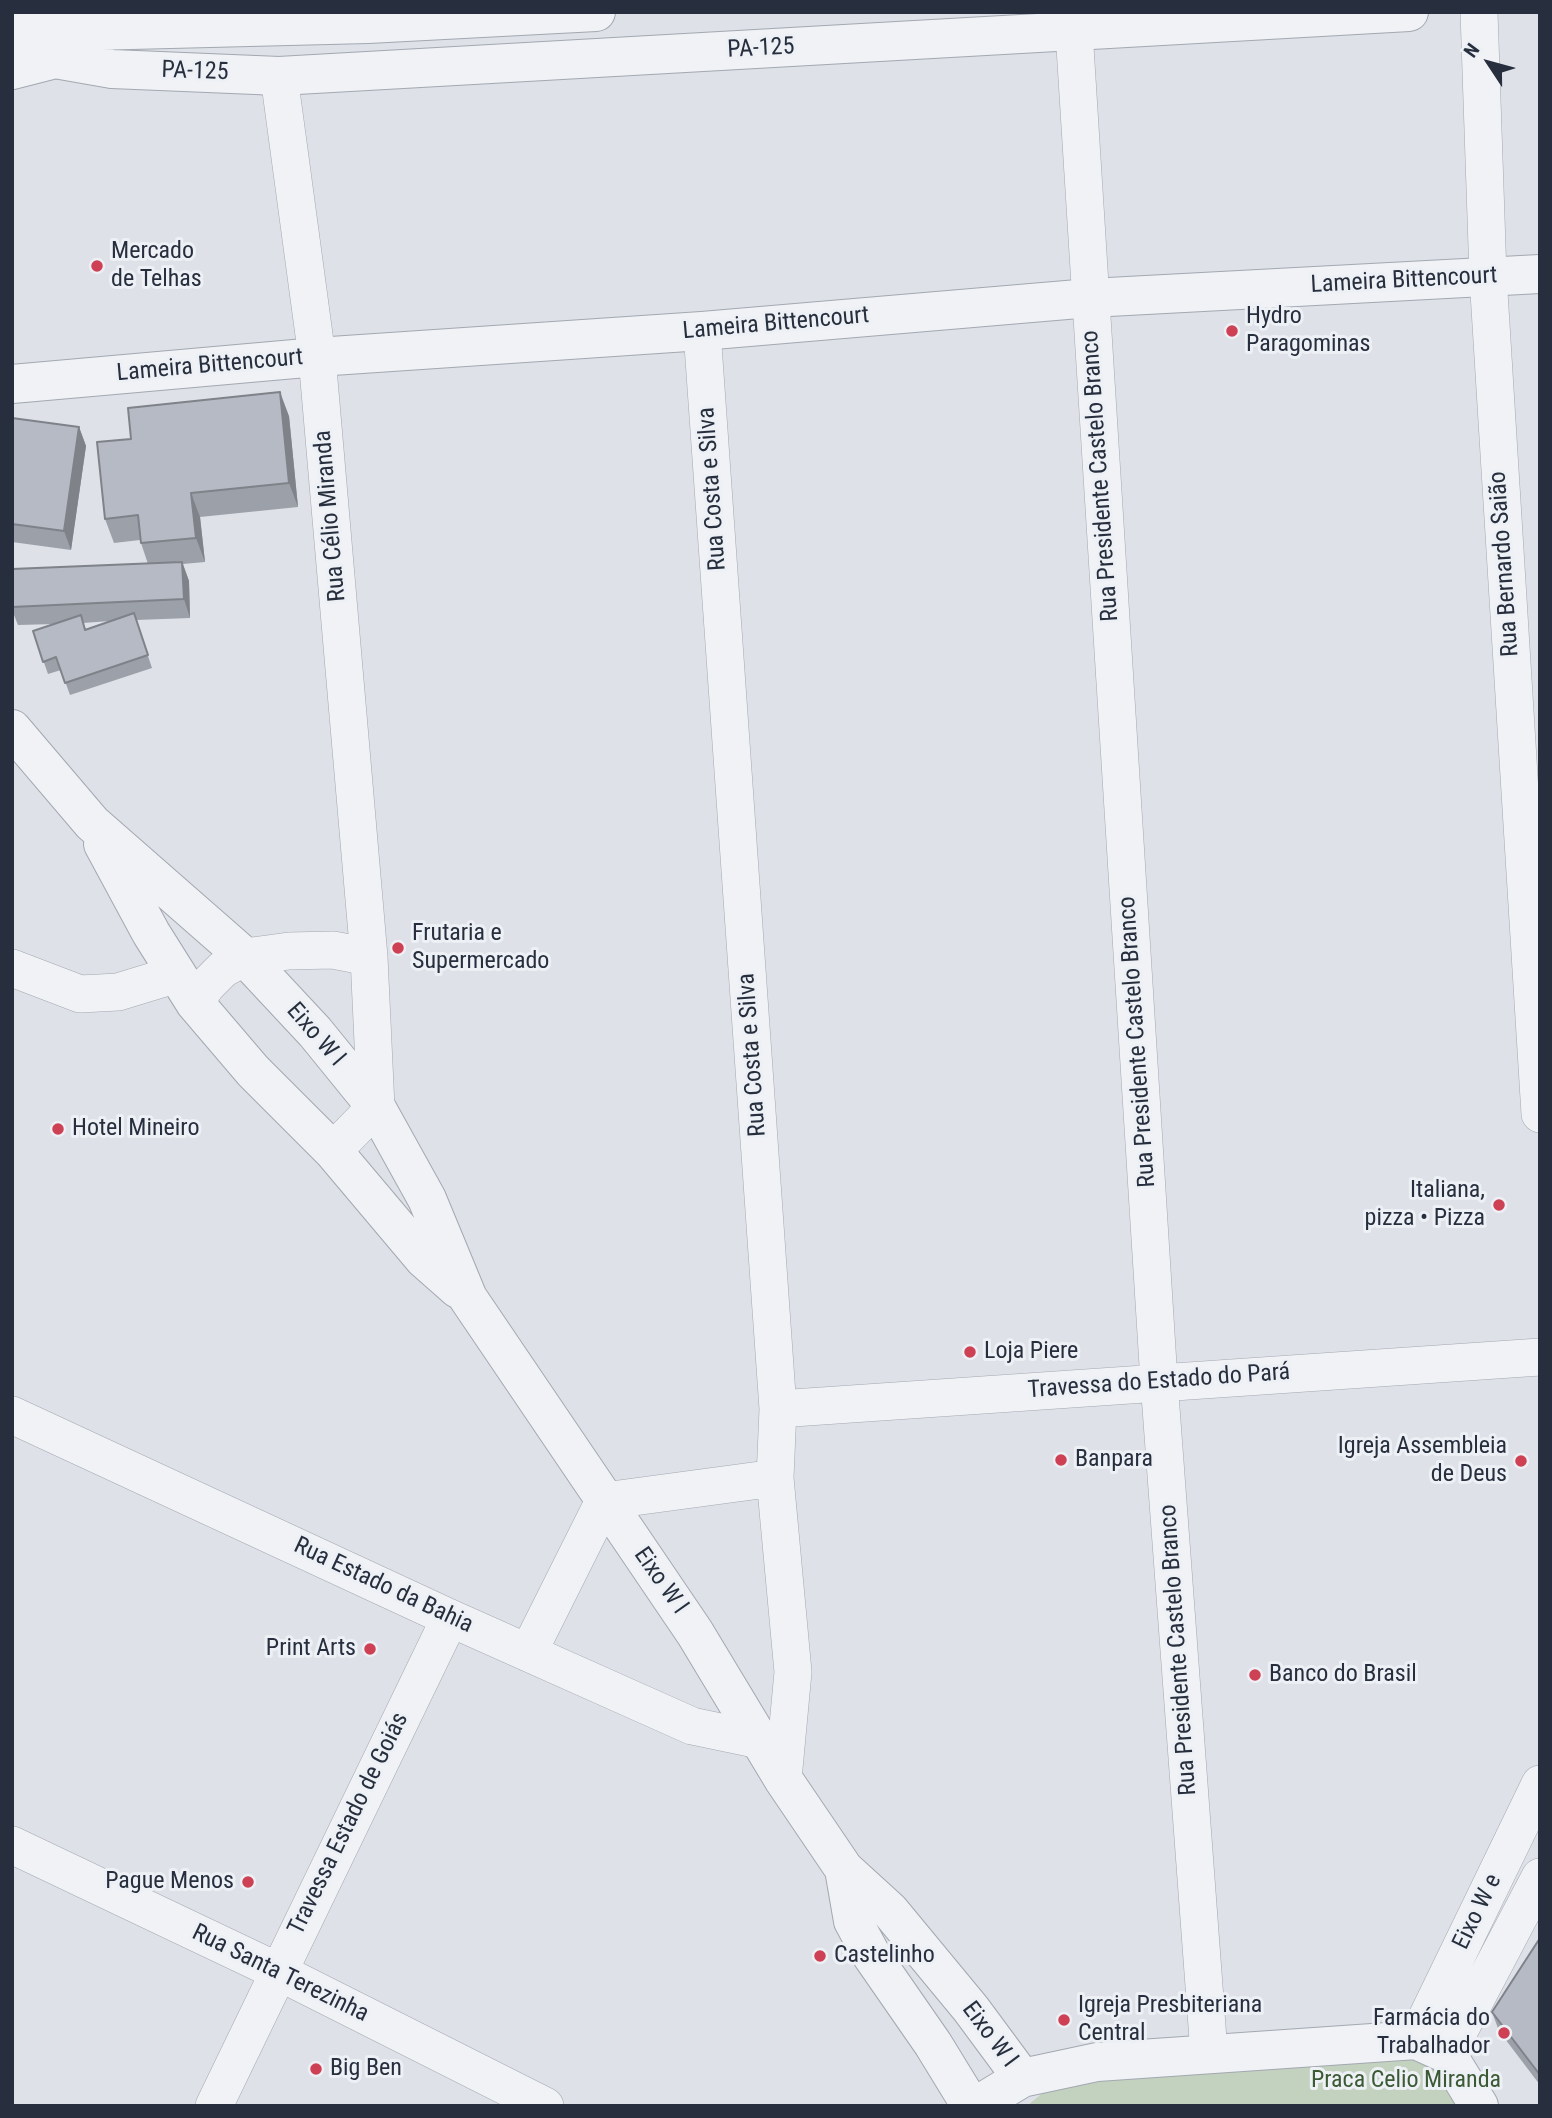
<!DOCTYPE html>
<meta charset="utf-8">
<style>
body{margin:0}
#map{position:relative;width:1552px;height:2118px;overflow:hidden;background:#dee1e7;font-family:"Roboto Condensed",sans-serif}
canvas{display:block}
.frame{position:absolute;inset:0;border:14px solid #272f3e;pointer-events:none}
.north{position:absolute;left:1454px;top:28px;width:70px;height:70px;-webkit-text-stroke:5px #edf0f5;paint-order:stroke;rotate:306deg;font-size:19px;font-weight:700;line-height:28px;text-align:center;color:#272f3e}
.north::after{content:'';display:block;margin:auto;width:24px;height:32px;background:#272f3e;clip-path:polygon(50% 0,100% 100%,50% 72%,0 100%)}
</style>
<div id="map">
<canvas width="1552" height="2118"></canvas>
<div class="frame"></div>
<div class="north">N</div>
</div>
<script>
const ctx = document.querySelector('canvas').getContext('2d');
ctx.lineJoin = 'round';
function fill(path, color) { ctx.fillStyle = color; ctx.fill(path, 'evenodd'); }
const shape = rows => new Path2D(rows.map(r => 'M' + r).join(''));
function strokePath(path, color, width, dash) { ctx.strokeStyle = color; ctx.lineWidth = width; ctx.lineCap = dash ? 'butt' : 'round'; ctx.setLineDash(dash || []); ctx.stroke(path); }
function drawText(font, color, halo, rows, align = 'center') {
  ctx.font = font + ' "Roboto Condensed",sans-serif'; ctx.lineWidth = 6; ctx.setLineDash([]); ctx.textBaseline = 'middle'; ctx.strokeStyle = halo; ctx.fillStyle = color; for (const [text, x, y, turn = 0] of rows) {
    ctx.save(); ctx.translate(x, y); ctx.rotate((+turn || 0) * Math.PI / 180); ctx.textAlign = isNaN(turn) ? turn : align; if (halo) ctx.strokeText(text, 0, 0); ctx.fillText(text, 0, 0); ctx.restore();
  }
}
fill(shape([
 [1435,2054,1475,2106,1027,2106,1052,2085,1210,2066]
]), '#c3d1bf');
const minor = shape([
 [1479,12,1488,276,1540,1114],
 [1074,31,1159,1381,1209,2053],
 [279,76,317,357,369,957,376,1107,333,1151],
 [702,331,778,1409,775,1478,793,1672,783,1779],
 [12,968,80,994,118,992,177,974],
 [195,1003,206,986,223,969,245,957,289,951,333,950,369,957],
 [778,1409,1540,1357],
 [12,1415,450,1618,692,1726,759,1740],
 [528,1653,604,1501,775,1478],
 [12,1845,277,1971,545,2106],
 [1416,2040,1540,1784],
 [1447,2054,1540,1877],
 [214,2106,450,1618]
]);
const tertiary = shape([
 [12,33,368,24,596,12],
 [12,70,55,59,112,69,279,76,1409,12],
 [12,384,317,357,702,331,1090,298,1540,274],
 [12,729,92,823,245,957,315,1032,376,1107,427,1199,468,1298,695,1633,783,1779,844,1869,890,1911,971,2009,1022,2078],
 [103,844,151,933,195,1003,253,1071,333,1151,424,1259,458,1289],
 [844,1869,853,1921,872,1956,933,2044,971,2106],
 [976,2106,1022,2078,1097,2062,1416,2040,1447,2054,1479,2106]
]);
strokePath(minor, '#a3a8b1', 38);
strokePath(tertiary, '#a3a8b1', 40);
strokePath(minor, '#f0f2f6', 37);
strokePath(tertiary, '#f0f2f6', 38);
fill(shape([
 [289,416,298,507,200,517,205,562,183,564,189,581,190,618,136,620,152,668,70,695,61,670,48,674,33,631,55,624,18,625,12,610,12,569,148,564,140,540,114,543,105,519,131,439],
 [110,621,86,629,83,623],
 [12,418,79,427,86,446,71,550,12,542],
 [1540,1938,1540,2085,1499,2031,1492,2012]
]), '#9ca0a9');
fill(shape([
 [280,392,289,416,298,507,289,483],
 [79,427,86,446,71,550,64,531],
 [191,493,200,517,205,562,196,538],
 [182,562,189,581,190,618,184,599]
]), '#7f8289');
const building = shape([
 [280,392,289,483,191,493,196,538,141,543,138,515,105,519,97,442,131,439,128,408,280,392],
 [12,418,79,427,64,531,12,524,12,418],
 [182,562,184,599,12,607,12,569,182,562],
 [134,613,148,655,65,683,56,657,43,662,33,631,81,615,85,630,134,613],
 [1540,1938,1540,2075,1492,2012,1540,1938]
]);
fill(building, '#b5bac4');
strokePath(building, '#7f8289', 2);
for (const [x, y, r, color] of [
 [97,266,7,"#ce4154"],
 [1232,331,7,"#ce4154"],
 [398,948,7,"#ce4154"],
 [58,1129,7,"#ce4154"],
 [1499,1205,7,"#ce4154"],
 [970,1352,7,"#ce4154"],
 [1061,1460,7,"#ce4154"],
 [1521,1461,7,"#ce4154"],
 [370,1649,7,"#ce4154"],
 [1255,1675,7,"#ce4154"],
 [248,1882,7,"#ce4154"],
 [820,1956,7,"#ce4154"],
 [1064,2020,7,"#ce4154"],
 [1504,2033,7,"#ce4154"],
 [316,2069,7,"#ce4154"]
]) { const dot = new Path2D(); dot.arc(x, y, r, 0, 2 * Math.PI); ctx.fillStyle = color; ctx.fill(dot); strokePath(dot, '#edf0f5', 2.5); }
drawText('24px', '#272f3e', '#edf0f5', [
 ["PA-125",761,49,-3],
 ["PA-125",195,72,2],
 ["Lameira Bittencourt",1404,281,-3],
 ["Lameira Bittencourt",776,324,-5],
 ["Lameira Bittencourt",210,366,-5],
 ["Rua Presidente Castelo Branco",1101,476,-94],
 ["Rua Costa e Silva",713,489,-94],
 ["Rua Célio Miranda",331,516,-95],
 ["Rua Bernardo Saião",1505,564,-94],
 ["Eixo W l",315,1035,49],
 ["Rua Presidente Castelo Branco",1138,1042,-94],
 ["Rua Costa e Silva",753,1055,-94],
 ["Travessa do Estado do Pará",1159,1382,-4],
 ["Eixo W l",660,1581,55],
 ["Rua Estado da Bahia",383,1586,25],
 ["Rua Presidente Castelo Branco",1179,1650,-94],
 ["Travessa Estado de Goiás",349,1824,-64],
 ["Eixo W e",1478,1912,-64],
 ["Rua Santa Terezinha",280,1974,26],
 ["Eixo W l",989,2035,53]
]);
drawText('24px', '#272f3e', '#edf0f5', [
 ["Mercado",111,252],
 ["de Telhas",111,280],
 ["Hydro",1246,317],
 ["Paragominas",1246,345],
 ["Frutaria e",412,934],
 ["Supermercado",412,962],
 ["Hotel Mineiro",72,1129],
 ["Italiana,",1485,1191,"right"],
 ["pizza • Pizza",1485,1219,"right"],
 ["Loja Piere",984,1352],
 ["Igreja Assembleia",1507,1447,"right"],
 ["de Deus",1507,1475,"right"],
 ["Banpara",1075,1460],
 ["Print Arts",356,1649,"right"],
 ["Banco do Brasil",1269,1675],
 ["Pague Menos",234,1882,"right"],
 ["Castelinho",834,1956],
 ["Igreja Presbiteriana",1078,2006],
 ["Central",1078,2034],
 ["Farmácia do",1490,2019,"right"],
 ["Trabalhador",1490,2047,"right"],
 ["Big Ben",330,2069]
], 'left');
drawText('24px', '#3b5a34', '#edf0f5', [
 ["Praca Celio Miranda",1406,2081]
]);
</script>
